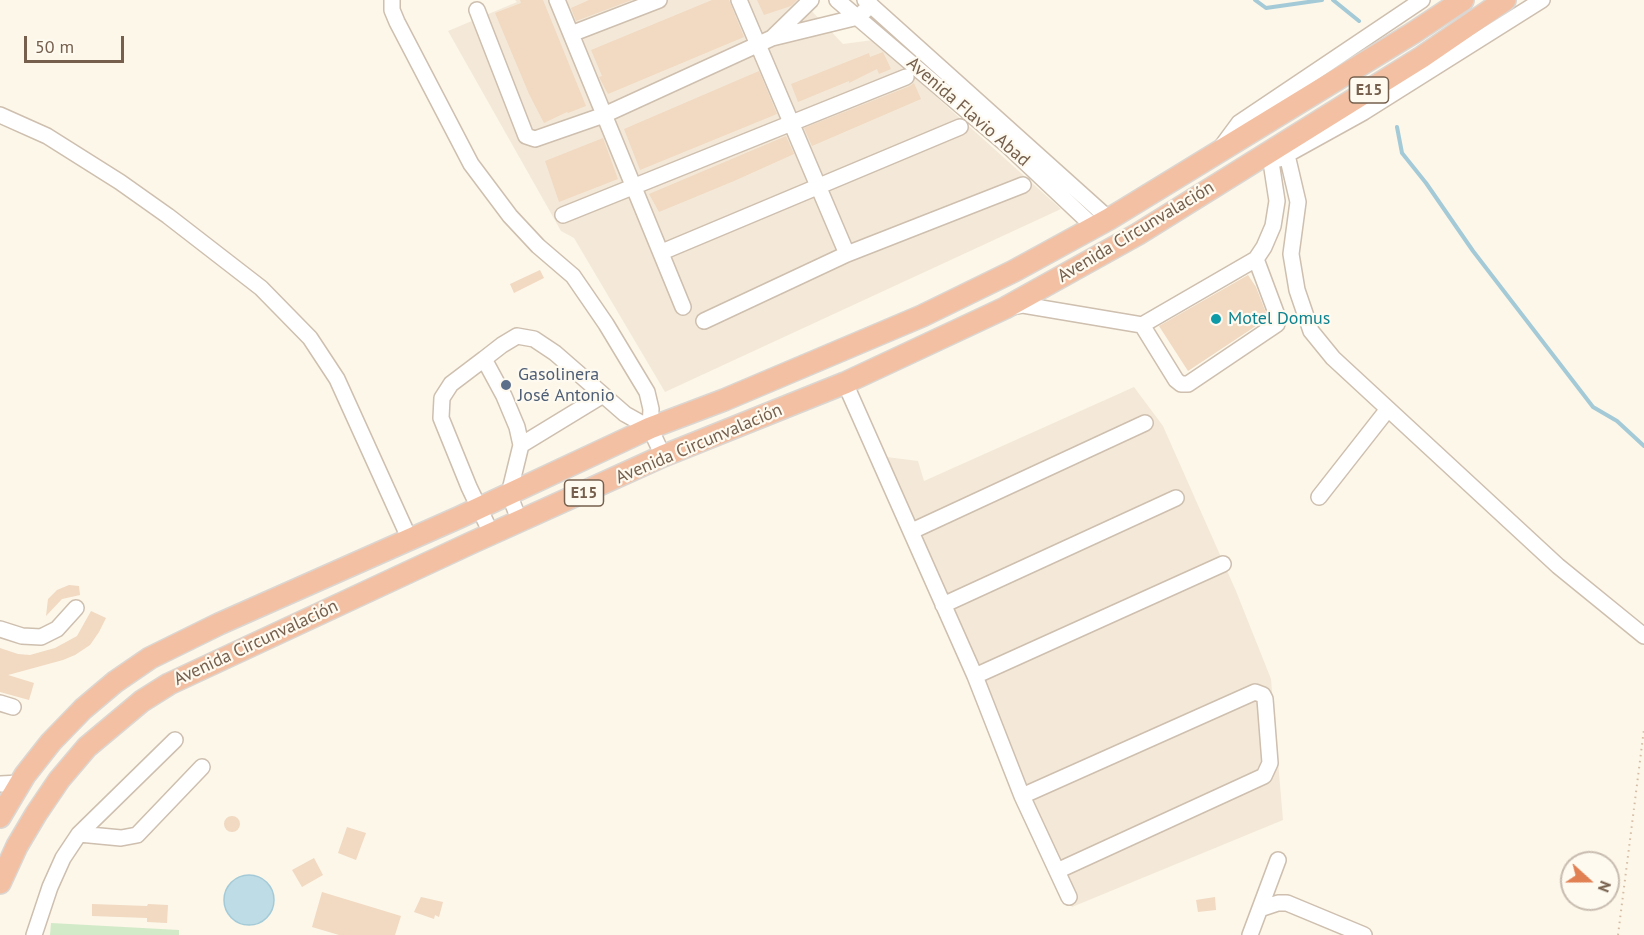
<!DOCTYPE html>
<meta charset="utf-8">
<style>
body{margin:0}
#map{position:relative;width:1644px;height:935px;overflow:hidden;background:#fcf7e9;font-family:"PT Sans",sans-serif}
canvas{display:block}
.north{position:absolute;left:1560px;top:851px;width:60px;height:60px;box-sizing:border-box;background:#fefaf0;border:2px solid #c8bcaf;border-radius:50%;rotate:111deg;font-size:16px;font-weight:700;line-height:24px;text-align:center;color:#76604d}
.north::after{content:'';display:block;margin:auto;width:21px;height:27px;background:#e18053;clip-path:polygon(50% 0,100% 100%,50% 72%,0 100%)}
.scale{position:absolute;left:24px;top:36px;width:100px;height:27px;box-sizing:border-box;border:3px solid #76604d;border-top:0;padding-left:8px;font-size:18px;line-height:21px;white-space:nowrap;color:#76604d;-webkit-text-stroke:4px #fefaf0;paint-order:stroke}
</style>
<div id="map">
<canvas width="1644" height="935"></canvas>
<div class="north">N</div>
<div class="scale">50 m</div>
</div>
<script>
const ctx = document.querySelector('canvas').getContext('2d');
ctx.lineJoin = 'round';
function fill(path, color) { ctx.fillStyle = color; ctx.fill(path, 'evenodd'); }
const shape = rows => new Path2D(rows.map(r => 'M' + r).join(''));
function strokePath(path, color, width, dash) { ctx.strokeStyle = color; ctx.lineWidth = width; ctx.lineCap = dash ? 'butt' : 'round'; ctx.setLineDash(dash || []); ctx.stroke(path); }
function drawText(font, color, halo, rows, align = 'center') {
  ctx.font = font + ' "PT Sans",sans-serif'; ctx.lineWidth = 4.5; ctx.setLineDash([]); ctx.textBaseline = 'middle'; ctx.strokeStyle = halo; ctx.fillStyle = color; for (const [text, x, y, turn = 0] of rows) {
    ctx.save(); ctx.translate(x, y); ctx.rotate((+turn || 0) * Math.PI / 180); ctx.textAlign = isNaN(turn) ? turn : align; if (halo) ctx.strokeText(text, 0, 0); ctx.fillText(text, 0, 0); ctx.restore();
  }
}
fill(shape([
 [515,0,805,0,806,5,843,44,873,40,1061,209,665,392,574,238,561,231,448,31,517,2],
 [1134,387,1163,426,1236,591,1271,679,1283,820,1072,907,879,456,918,461,924,481]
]), '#f4e9d8');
fill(shape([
 [51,923,179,930,179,935,50,935]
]), '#d2eac8');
const water = shape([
 '224 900a25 25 0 1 1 50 0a25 25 0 1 1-50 0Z'
]);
fill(water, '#bedce6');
strokePath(water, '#a4cad7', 1.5);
strokePath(shape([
 [1255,0,1266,8,1322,0],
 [1333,0,1359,21],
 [1397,127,1402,153,1426,183,1473,251,1593,407,1617,421,1644,446]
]), '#a4cad7', 4);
fill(shape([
 [520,0,543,0,586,106,568,113,567,112,544,123,529,94,495,13,521,3],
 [589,0,632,0,576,21,571,8],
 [712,0,729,0,744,37,608,94,599,77,602,76,591,50],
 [757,0,797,0,791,6,764,15],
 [883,52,891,69,879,74,877,69,849,83,849,81,798,102,791,84,869,53,870,57],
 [759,71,777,114,640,170,624,129],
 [914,83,921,99,812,146,804,128,910,86],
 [786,136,794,154,734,181,659,212,649,194],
 [603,138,618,179,559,202,545,161],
 [540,270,544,278,514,293,510,284],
 [1248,275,1256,287,1268,318,1188,371,1159,326],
 [69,585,79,586,80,595,62,599,46,616,48,599,57,590],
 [91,611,106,618,99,632,90,645,75,655,63,660,8,675,34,683,29,700,0,692,0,648,18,654,30,655,55,648,77,636],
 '224 824a8 8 0 1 1 16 0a8 8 0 1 1-16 0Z',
 [347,827,366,833,356,860,338,853],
 [314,858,323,875,302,887,292,870],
 [322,892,401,916,395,935,339,935,312,927],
 [421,897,443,902,439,917,435,915,434,919,414,912],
 [1215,897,1216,910,1198,912,1196,900],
 [92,904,147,906,148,904,168,905,167,923,147,922,147,918,92,916]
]), '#f1d9c2');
const minor = shape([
 [392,0,392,10,397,22,471,164,510,216,538,246,573,276,606,324,647,392,651,409,650,428,663,456],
 [557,0,683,307],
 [739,0,847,254],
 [837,0,1008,146,1094,227],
 [865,0,1109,219],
 [477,10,526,136,535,139,604,115,772,38,858,17,871,5],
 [571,34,659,0],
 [772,38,811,0],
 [0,115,47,136,120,182,168,216,261,288,310,338,337,379,410,540],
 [1222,146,1239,123,1422,0],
 [1287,155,1298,202,1291,254,1297,290,1311,331,1333,358,1558,566,1644,636],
 [1279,159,1364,112,1542,0],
 [563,215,906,77],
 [662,252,960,127],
 [1012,307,1023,305,1142,325,1256,259,1264,247,1273,226,1277,201,1271,162],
 [704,321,847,254,1023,185],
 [1142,325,1176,380,1181,384,1188,384,1277,324,1278,318,1256,259],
 [484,359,451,384,442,398,441,418,469,487,492,535],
 [845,383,975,676,1022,796,1069,897],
 [521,445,603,395],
 [1319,497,1388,409],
 [520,522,509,494,521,445,517,427,504,396,484,359,502,345,517,336,534,339,555,353,625,414,650,428],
 [912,531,1145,423],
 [943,605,1176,498],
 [0,629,22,636,41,637,57,629,76,608],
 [975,676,1223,564],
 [0,703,13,707],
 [0,784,20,783],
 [1022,796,1255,692,1263,695,1265,699,1270,763,1264,776,1057,871],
 [79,834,121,838,137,835,202,767],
 [1260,909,1278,903,1287,903,1364,935],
 [34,935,50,887,63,858,79,834,175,740],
 [1250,935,1278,860]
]);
const highway = shape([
 [0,817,25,775,51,742,83,709,115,682,150,658,219,624,460,517,650,428,724,400,922,316,1014,271,1109,219,1413,33,1463,0],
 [0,883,17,846,36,814,59,780,87,747,142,701,169,684,471,543,663,456,845,383,1005,308,1138,234,1422,57,1505,0]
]);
strokePath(minor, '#cebfaf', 18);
strokePath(highway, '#dbd6d1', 24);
strokePath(shape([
 [1618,935,1644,729]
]), '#d6bca4', 2, [1.5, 4.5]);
strokePath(minor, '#fff', 15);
strokePath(highway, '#f4c0a3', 21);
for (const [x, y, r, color] of [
 [1216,319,6,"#0f9aa8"],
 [506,385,6,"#5c6f8a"]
]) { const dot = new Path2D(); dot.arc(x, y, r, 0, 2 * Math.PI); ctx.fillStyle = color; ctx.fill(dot); strokePath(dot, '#fefaf0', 2); }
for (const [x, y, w] of [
 [1369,90,39],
 [584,493,39]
]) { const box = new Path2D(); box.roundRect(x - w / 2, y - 13, w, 26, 4.5); ctx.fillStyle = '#fefaf0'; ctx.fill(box); strokePath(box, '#76604d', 1.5); }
drawText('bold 16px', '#76604d', null, [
 ["E15",1369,90],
 ["E15",584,493]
]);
drawText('18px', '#76604d', '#fefaf0', [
 ["Avenida Flavio Abad",968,112,41],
 ["Avenida Circunvalación",1136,232,-31],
 ["Avenida Circunvalación",699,444,-23],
 ["Avenida Circunvalación",256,643,-25]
]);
drawText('18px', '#0d838f', '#fefaf0', [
 ["Motel Domus",1228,319]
], 'left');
drawText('18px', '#4e5e75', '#fefaf0', [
 ["Gasolinera",518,375],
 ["José Antonio",518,396]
], 'left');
</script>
